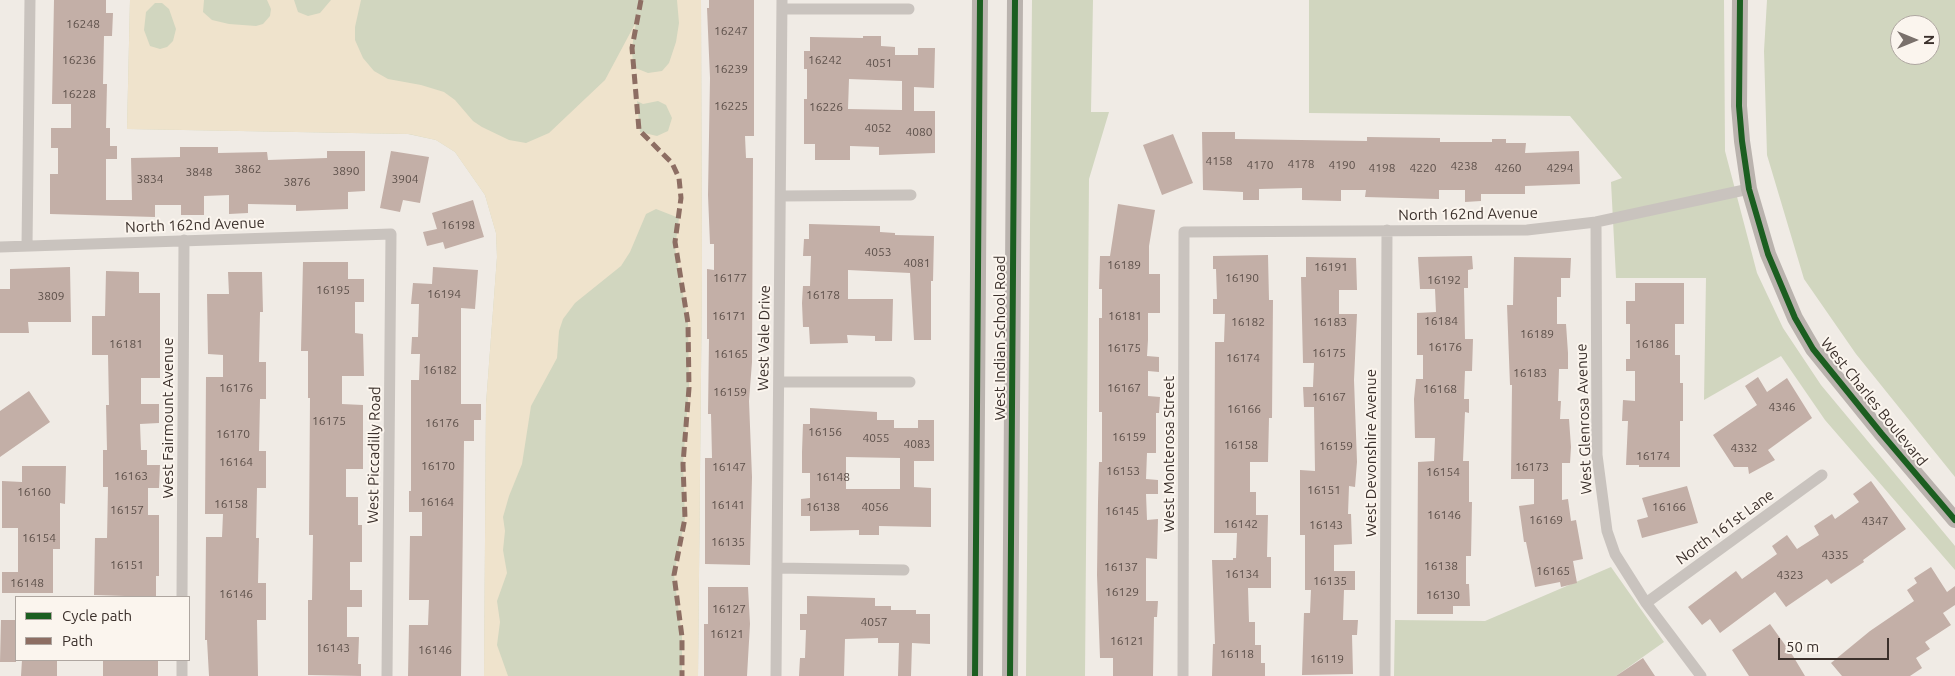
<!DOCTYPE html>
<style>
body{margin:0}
#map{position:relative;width:1955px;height:676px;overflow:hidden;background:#f0ebe5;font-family:Ubuntu,sans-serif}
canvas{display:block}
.legend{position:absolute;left:15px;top:596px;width:175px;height:65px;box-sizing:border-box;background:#fbf5ee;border:1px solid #aea6a0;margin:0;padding:6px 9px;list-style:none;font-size:15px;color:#3b302b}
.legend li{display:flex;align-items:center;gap:10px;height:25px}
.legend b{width:25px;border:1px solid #aea6a0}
.north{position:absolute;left:1890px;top:15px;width:50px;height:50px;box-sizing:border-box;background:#fbf5ee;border:1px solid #aea6a0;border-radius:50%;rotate:90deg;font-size:14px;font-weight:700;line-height:20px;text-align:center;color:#3b302b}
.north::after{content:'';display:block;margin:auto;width:18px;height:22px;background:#7a716c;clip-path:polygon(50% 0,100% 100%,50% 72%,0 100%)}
.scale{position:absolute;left:1778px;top:638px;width:111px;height:22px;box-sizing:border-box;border:2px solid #3b302b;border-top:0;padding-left:6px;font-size:15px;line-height:18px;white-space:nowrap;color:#3b302b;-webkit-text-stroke:4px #fbf5ee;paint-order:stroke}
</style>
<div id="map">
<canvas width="1955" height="676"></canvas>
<ul class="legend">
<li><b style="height:6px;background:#1b5e20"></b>Cycle path</li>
<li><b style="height:6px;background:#8d6e63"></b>Path</li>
</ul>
<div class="north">N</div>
<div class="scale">50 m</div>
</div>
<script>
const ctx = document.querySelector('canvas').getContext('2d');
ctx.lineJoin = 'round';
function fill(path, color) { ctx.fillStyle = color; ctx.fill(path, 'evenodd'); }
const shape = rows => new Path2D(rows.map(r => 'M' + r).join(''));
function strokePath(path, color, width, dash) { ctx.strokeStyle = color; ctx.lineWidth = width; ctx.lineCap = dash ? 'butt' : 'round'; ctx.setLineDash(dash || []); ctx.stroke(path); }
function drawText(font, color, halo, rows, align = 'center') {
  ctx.font = font + ' Ubuntu,sans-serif'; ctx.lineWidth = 4; ctx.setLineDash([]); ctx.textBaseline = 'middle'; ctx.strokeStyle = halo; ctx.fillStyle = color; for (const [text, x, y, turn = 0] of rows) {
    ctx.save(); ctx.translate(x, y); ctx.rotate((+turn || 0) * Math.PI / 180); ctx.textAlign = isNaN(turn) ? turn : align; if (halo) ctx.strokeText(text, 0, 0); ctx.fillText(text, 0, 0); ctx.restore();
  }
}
fill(shape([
 [130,0,701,0,702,273,698,676,484,676,486,404,497,257,496,233,485,195,455,152,436,140,408,134,127,129],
 [1032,0,1093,0,1091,112,1109,112,1089,179,1085,676,1026,676],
 [1309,0,1724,0,1725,151,1757,273,1783,328,1821,385,1955,546,1955,570,1825,420,1781,356,1704,400,1706,278,1616,278,1611,182,1622,178,1570,116,1309,113],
 [1767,0,1955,0,1955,477,1856,354,1804,279,1767,155,1764,51],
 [1900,25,1930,25,1930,55,1900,55],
 [1611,567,1664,642,1616,676,1394,676,1395,620,1485,621]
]), '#d1d6bf');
fill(shape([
 [130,0,204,0,203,12,212,20,229,24,256,26,263,24,270,16,271,9,267,0,294,0,298,12,308,16,320,13,331,0,361,0,355,27,355,40,363,58,374,71,388,79,421,85,444,92,455,100,473,121,482,127,509,140,526,143,549,133,605,80,636,22,632,48,633,67,648,73,662,71,669,63,676,42,679,23,677,0,701,0,702,273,698,676,682,676,682,637,674,575,685,518,683,464,689,388,688,323,675,248,679,218,656,209,646,214,630,252,621,266,575,303,563,319,559,331,557,358,531,406,522,464,509,496,503,517,505,531,503,550,507,573,497,601,500,622,497,645,508,676,484,676,486,404,497,257,496,233,485,195,455,152,436,140,409,134,127,129],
 [155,3,162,3,169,9,176,29,173,41,167,47,160,49,150,46,144,30,146,12],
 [637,101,643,104,658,101,666,105,672,118,668,131,657,136,640,132]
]), '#efe3cc');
fill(shape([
 [54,0,106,0,106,13,113,13,112,36,104,36,103,84,107,84,106,128,110,128,110,146,117,146,117,159,106,159,106,200,132,200,131,158,180,157,180,147,218,147,218,153,267,152,268,160,327,158,327,151,365,151,365,191,348,192,348,209,296,211,296,205,248,204,248,213,229,214,229,195,204,196,204,215,181,215,181,205,155,205,155,217,50,214,50,174,58,174,58,148,51,148,51,128,71,128,71,104,52,104],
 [709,0,754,0,754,136,745,136,746,158,753,158,752,362,749,401,752,477,750,565,705,564,705,458,712,458,711,414,708,414,709,339,707,339,707,269,714,270,714,244,710,244,708,195,710,78,707,8,709,8],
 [863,36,881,36,881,46,895,47,895,55,918,55,918,48,935,48,934,88,914,87,914,111,935,111,935,153,879,155,879,147,850,146,850,160,815,160,815,144,804,144,804,99,807,99,807,69,804,69,804,51,810,51,810,37,863,38],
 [849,79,902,81,902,110,848,109],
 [1202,132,1235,132,1235,139,1367,141,1367,137,1440,138,1440,142,1492,142,1492,139,1506,139,1506,143,1526,143,1525,153,1579,151,1580,184,1525,186,1525,194,1481,194,1481,201,1465,202,1465,190,1439,190,1439,199,1365,197,1366,190,1341,190,1341,201,1302,200,1302,188,1259,189,1259,200,1243,200,1243,192,1203,190],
 [1173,134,1193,183,1162,195,1143,145],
 [391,151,429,157,420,203,403,200,400,212,380,208],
 [473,200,484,237,445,249,443,242,427,246,423,232,437,229,432,213],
 [1118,204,1155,210,1149,246,1149,274,1160,274,1160,313,1148,313,1148,340,1147,356,1159,357,1159,372,1148,371,1148,396,1160,397,1159,413,1156,413,1156,453,1147,453,1146,479,1158,480,1158,494,1146,494,1147,520,1158,519,1157,559,1146,558,1146,601,1158,601,1157,617,1154,617,1153,676,1113,676,1113,658,1100,658,1097,575,1098,502,1099,462,1102,462,1102,412,1099,412,1099,318,1102,318,1102,289,1099,289,1100,256,1110,256],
 [809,224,880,226,880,232,895,233,895,235,934,236,933,281,931,281,931,340,914,340,910,273,848,270,848,299,893,299,892,341,875,341,875,336,847,335,848,343,810,344,809,327,803,327,802,303,803,286,810,286,811,256,803,256,804,239,809,239],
 [1268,255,1269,300,1273,300,1272,418,1269,418,1268,462,1250,462,1250,492,1256,492,1256,515,1268,515,1267,557,1271,557,1271,588,1248,588,1249,622,1255,622,1255,645,1261,645,1261,663,1265,663,1265,676,1212,676,1213,644,1215,644,1212,560,1233,560,1233,558,1236,558,1237,533,1214,533,1215,342,1224,342,1225,314,1213,314,1213,299,1217,299,1216,269,1213,269,1213,256],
 [1472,256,1473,269,1468,270,1468,288,1464,288,1465,339,1473,339,1472,371,1465,371,1464,399,1469,399,1469,413,1465,412,1463,461,1469,461,1469,502,1472,502,1471,556,1466,556,1466,584,1469,584,1470,606,1453,606,1453,614,1417,614,1418,462,1434,461,1435,438,1415,438,1414,399,1416,379,1423,379,1423,355,1417,355,1417,313,1436,312,1435,289,1420,289,1418,257],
 [1306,257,1356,258,1357,290,1339,290,1339,314,1357,314,1354,380,1357,462,1355,487,1349,486,1348,514,1351,514,1352,544,1334,545,1334,571,1355,571,1355,590,1344,590,1343,620,1358,620,1357,635,1352,635,1353,674,1302,675,1304,613,1310,613,1311,590,1305,590,1305,535,1300,535,1300,470,1315,471,1314,407,1304,407,1303,387,1313,387,1314,363,1303,363,1301,277,1306,277],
 [1514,257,1571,258,1570,278,1561,278,1561,297,1557,297,1557,324,1566,324,1568,353,1568,369,1559,369,1558,401,1561,401,1560,419,1569,419,1571,447,1570,463,1562,463,1562,500,1568,499,1571,521,1576,520,1583,559,1573,561,1577,583,1561,587,1560,582,1535,587,1526,542,1524,542,1519,506,1534,504,1534,479,1511,479,1512,385,1510,385,1507,305,1513,305],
 [303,262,348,262,348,279,364,279,364,302,355,302,355,333,363,334,364,376,342,376,342,404,363,405,363,469,346,469,346,497,358,497,358,525,362,525,362,562,350,562,350,590,362,590,362,607,347,607,347,637,359,637,358,664,361,664,361,676,308,675,308,600,312,600,313,535,309,535,310,398,308,398,308,351,301,351],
 [70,267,71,322,28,322,29,333,0,333,0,289,10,289,10,269],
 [433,267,478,270,475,309,461,308,461,404,481,404,481,420,474,420,474,441,464,441,461,676,408,676,409,625,428,625,429,600,409,600,410,536,422,536,422,512,409,512,409,491,411,491,411,380,419,380,420,354,411,354,412,337,418,337,419,304,411,304,413,283,432,284],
 [106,271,139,272,139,293,160,293,160,378,141,378,141,404,159,404,159,423,140,424,141,450,147,450,147,465,160,465,159,488,148,488,148,515,159,515,159,576,156,576,156,597,94,595,95,538,107,538,108,487,103,487,103,450,107,450,106,405,109,405,108,355,92,355,92,316,105,316],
 [228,272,262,272,263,312,260,312,259,362,266,362,266,399,260,399,259,451,266,451,266,488,257,488,256,538,259,538,258,583,266,583,266,620,257,620,258,676,209,676,207,640,205,640,206,537,222,537,223,514,205,514,206,377,223,377,223,355,208,354,207,294,229,294],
 [1635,283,1684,283,1684,324,1675,324,1675,355,1680,355,1680,383,1683,383,1683,421,1680,421,1680,467,1639,467,1639,465,1626,465,1628,421,1622,421,1623,400,1635,401,1635,371,1626,371,1626,359,1630,359,1630,324,1626,324,1626,301,1635,301],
 [1758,377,1767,392,1787,378,1812,418,1768,450,1775,460,1749,474,1748,467,1734,467,1713,435,1757,405,1745,386],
 [29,391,50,422,0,457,0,411],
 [810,408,877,412,877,420,894,420,894,428,918,428,918,420,934,420,934,461,914,461,914,487,931,488,931,527,879,526,879,535,859,535,859,530,810,531,810,516,801,516,801,499,810,498,810,473,802,473,802,452,803,424,810,424],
 [846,457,900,458,900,489,846,489],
 [22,466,66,466,65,504,60,503,60,549,53,549,53,593,2,593,2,572,18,572,18,528,2,528,2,481,22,482],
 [1871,481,1906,529,1863,560,1864,562,1831,584,1827,579,1786,607,1775,592,1720,633,1710,619,1702,625,1688,607,1736,571,1742,579,1777,554,1772,546,1787,535,1797,549,1819,535,1814,526,1832,514,1835,519,1859,502,1853,494],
 [1687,486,1698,523,1642,538,1637,520,1648,517,1642,498],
 [1931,567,1947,592,1955,586,1955,605,1943,613,1951,625,1925,642,1930,649,1916,658,1922,668,1910,676,1842,676,1831,663,1870,631,1914,601,1907,590,1917,583,1914,578],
 [708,587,748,587,750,624,747,676,704,676,704,624,708,624],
 [807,596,875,598,875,606,891,606,891,610,916,610,916,614,930,614,930,644,912,643,911,676,898,676,899,643,878,643,878,638,845,639,844,676,799,676,800,658,805,658,806,630,800,630,800,614,807,614],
 [1,620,16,620,16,662,0,662],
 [1770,624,1793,656,1805,676,1749,676,1732,650],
 [1643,658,1655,676,1616,676],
 [22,660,57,660,57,676,21,676],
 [103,660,158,660,158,676,103,676]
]), '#c3afa7');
strokePath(shape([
 [782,9,909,9],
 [782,196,911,195],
 [1596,222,1597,455,1607,531,1615,554,1646,603,1701,676],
 [27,246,30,0],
 [0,247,391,234,387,676],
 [779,382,910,382],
 [777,568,904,570],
 [182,597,184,240],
 [1646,603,1822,475],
 [182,676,182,660],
 [776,676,782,0],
 [1183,676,1184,232,1527,230,1596,222,1749,189],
 [1385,676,1387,230]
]), '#c9c3be', 11);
strokePath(shape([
 [1740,0,1739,106,1742,141,1749,189,1768,254,1795,318,1813,349,1881,433,1955,520],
 [975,676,980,0],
 [1010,676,1015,0]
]), '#bab3ae', 16);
strokePath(shape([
 [641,0,632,48,639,130,672,163,679,178,681,198,675,242,688,323,689,388,683,464,685,518,674,575,682,637,682,676]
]), '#8d6e63', 5, [10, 5]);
strokePath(shape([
 [1740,0,1739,106,1742,141,1749,189,1768,254,1795,318,1813,349,1881,433,1955,520],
 [975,676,980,0],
 [1010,676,1015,0]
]), '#1b5e20', 6);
drawText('12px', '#5d504a', null, [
 ["16248",83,24],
 ["16247",731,31],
 ["16236",79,60],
 ["16242",825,60],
 ["4051",879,63],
 ["16239",731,69],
 ["16228",79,94],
 ["16225",731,106],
 ["16226",826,107],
 ["4052",878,128],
 ["4080",919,132],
 ["4158",1219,161],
 ["4178",1301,164],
 ["4170",1260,165],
 ["4190",1342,165],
 ["4238",1464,166],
 ["4198",1382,168],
 ["4220",1423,168],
 ["4260",1508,168],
 ["4294",1560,168],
 ["3862",248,169],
 ["3890",346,171],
 ["3848",199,172],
 ["3834",150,179],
 ["3904",405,179],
 ["3876",297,182],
 ["16198",458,225],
 ["4053",878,252],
 ["4081",917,263],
 ["16189",1124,265],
 ["16191",1331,267],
 ["16177",730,278],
 ["16190",1242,278],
 ["16192",1444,280],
 ["16195",333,290],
 ["16194",444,294],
 ["16178",823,295],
 ["3809",51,296],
 ["16171",729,316],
 ["16181",1125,316],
 ["16184",1441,321],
 ["16182",1248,322],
 ["16183",1330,322],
 ["16189",1537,334],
 ["16181",126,344],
 ["16186",1652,344],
 ["16176",1445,347],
 ["16175",1124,348],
 ["16175",1329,353],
 ["16165",731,354],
 ["16174",1243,358],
 ["16182",440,370],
 ["16183",1530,373],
 ["16176",236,388],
 ["16167",1124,388],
 ["16168",1440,389],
 ["16159",730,392],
 ["16167",1329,397],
 ["4346",1782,407],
 ["16166",1244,409],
 ["16175",329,421],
 ["16176",442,423],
 ["16156",825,432],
 ["16170",233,434],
 ["16159",1129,437],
 ["4055",876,438],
 ["4083",917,444],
 ["16158",1241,445],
 ["16159",1336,446],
 ["4332",1744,448],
 ["16174",1653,456],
 ["16164",236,462],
 ["16170",438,466],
 ["16147",729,467],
 ["16173",1532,467],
 ["16153",1123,471],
 ["16154",1443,472],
 ["16163",131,476],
 ["16148",833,477],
 ["16151",1324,490],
 ["16160",34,492],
 ["16164",437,502],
 ["16158",231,504],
 ["16141",728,505],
 ["16138",823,507],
 ["4056",875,507],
 ["16166",1669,507],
 ["16157",127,510],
 ["16145",1122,511],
 ["16146",1444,515],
 ["16169",1546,520],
 ["4347",1875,521],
 ["16142",1241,524],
 ["16143",1326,525],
 ["16154",39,538],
 ["16135",728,542],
 ["4335",1835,555],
 ["16151",127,565],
 ["16138",1441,566],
 ["16137",1121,567],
 ["16165",1553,571],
 ["16134",1242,574],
 ["4323",1790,575],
 ["16135",1330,581],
 ["16148",27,583],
 ["16129",1122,592],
 ["16146",236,594],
 ["16130",1443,595],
 ["16127",729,609],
 ["4057",874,622],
 ["16121",727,634],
 ["16121",1127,641],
 ["16143",333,648],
 ["16146",435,650],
 ["16118",1237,654],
 ["16119",1327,659]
]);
drawText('15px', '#3b302b', '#fbf5ee', [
 ["North 162nd Avenue",1468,214,-1],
 ["North 162nd Avenue",195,225,-2],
 ["West Vale Drive",764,338,-89],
 ["West Indian School Road",1000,338,-90],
 ["West Charles Boulevard",1874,402,51],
 ["West Fairmount Avenue",168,418,-90],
 ["West Glenrosa Avenue",1584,419,-92],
 ["West Devonshire Avenue",1371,453,-90],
 ["West Monterosa Street",1169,454,-90],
 ["West Piccadilly Road",374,455,-89],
 ["North 161st Lane",1725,527,-36]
]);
</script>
